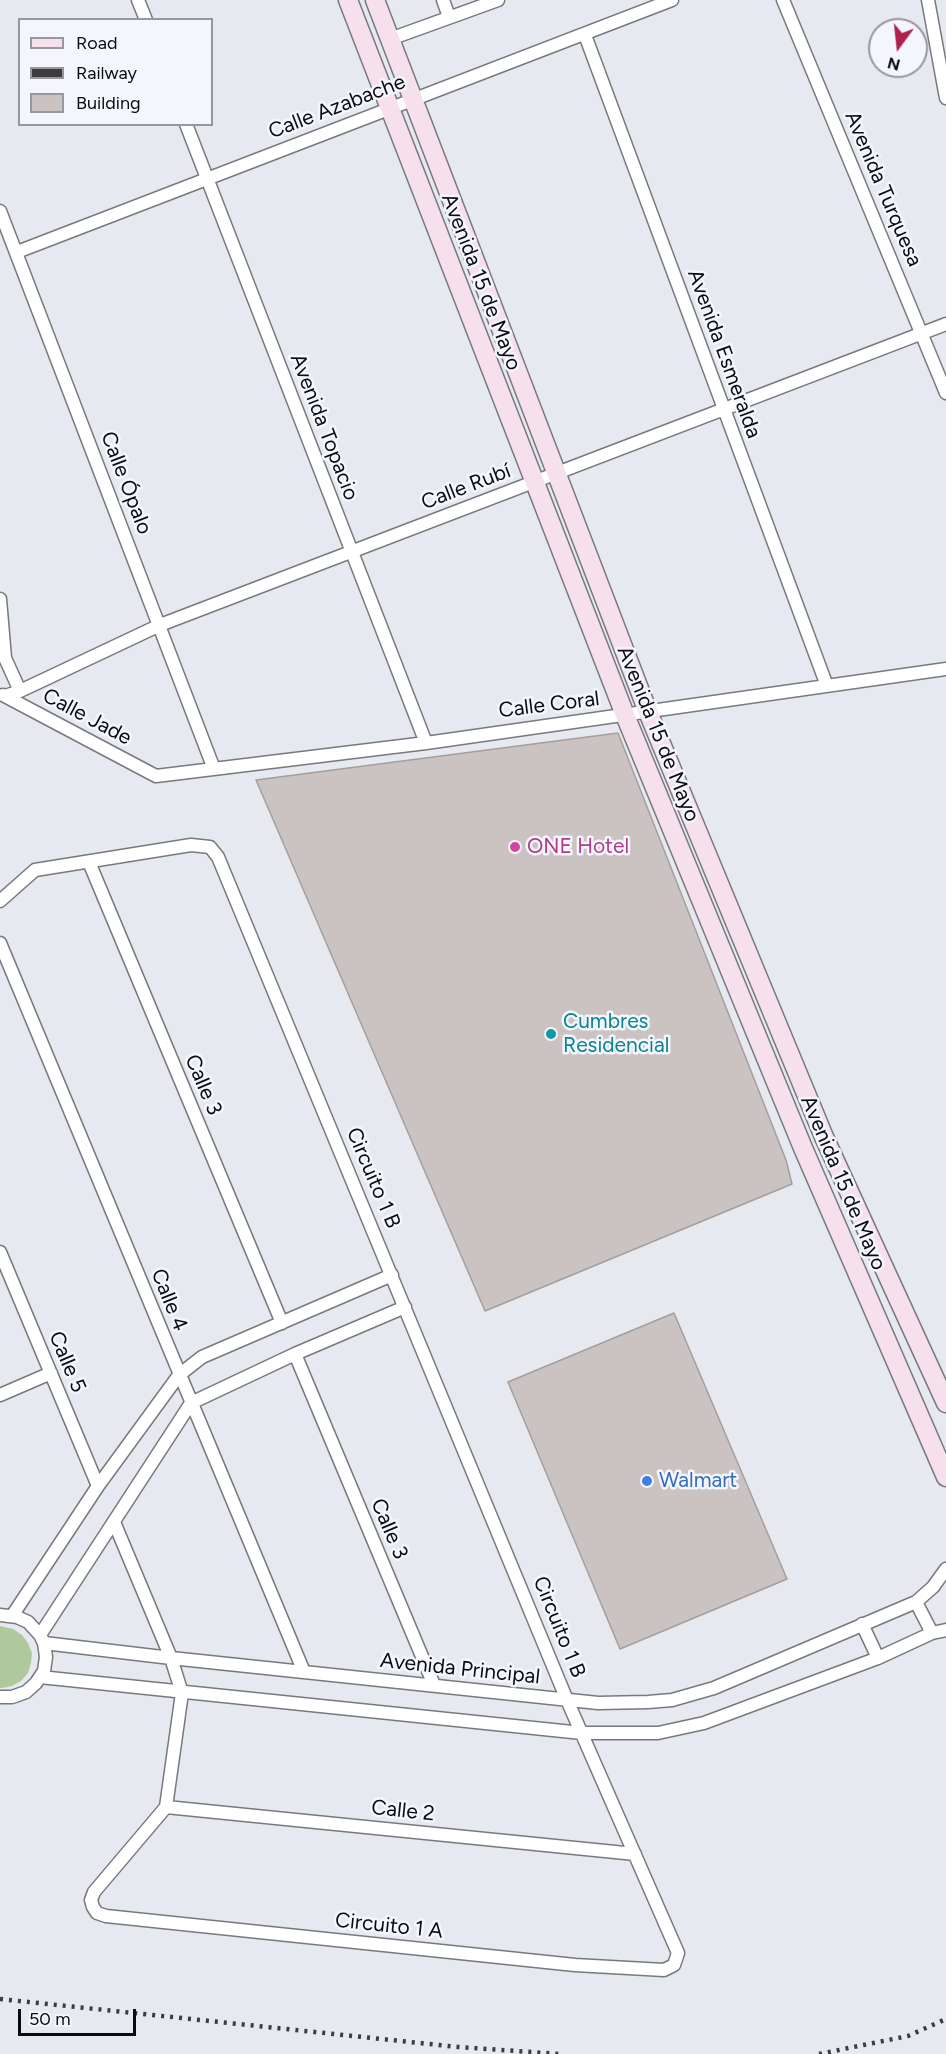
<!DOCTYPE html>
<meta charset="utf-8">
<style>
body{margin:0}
#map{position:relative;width:946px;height:2054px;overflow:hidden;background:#e7e9f0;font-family:Figtree,sans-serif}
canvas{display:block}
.legend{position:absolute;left:18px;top:18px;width:195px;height:108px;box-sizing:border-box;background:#f4f6fd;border:2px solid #97989d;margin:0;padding:8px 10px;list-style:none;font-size:18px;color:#0b0b0d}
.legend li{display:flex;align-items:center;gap:12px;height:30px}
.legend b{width:30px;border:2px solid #97989d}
.north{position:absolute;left:868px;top:18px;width:60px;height:60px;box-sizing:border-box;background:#f4f6fd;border:2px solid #97989d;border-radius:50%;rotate:195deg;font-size:16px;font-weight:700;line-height:24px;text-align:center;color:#0b0b0d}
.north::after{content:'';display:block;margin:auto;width:21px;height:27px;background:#b1204d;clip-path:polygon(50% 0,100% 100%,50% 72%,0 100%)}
.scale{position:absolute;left:18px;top:2009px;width:118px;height:27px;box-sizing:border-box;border:3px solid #0b0b0d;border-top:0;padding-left:8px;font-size:18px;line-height:21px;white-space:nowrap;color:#0b0b0d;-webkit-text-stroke:4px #f4f6fd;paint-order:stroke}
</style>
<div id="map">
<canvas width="946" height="2054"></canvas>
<ul class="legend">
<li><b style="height:8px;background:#f5e0ec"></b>Road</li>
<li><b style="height:8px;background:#3c3c3f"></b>Railway</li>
<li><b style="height:16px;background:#cbc3c1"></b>Building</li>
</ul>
<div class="north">N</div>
<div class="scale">50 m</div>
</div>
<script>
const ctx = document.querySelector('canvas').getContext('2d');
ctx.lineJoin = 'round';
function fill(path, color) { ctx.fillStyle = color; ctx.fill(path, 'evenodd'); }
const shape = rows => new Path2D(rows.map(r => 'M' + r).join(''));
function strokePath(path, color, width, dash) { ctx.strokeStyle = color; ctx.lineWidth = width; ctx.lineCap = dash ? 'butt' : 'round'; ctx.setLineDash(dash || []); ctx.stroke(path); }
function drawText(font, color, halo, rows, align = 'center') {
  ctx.font = font + ' Figtree,sans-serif'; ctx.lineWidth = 5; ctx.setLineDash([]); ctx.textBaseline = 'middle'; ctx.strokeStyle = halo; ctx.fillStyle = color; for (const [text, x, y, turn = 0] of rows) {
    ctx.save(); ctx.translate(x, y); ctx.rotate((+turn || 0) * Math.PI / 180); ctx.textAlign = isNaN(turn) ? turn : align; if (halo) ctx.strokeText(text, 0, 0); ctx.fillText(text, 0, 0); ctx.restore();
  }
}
fill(shape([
 [0,1626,13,1629,22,1635,28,1643,32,1653,31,1663,28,1673,21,1681,12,1686,2,1688,0,1688]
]), '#afc89c');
const building = shape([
 [618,733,786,1160,792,1184,485,1311,256,780,618,733],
 [674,1313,787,1579,620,1649,508,1382,674,1313]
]);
fill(building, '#cbc3c1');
strokePath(building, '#a59e9c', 1.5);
const street = shape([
 [138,0,146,20],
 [443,0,449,17],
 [783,0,946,393],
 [928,0,946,98],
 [585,35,827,686],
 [390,39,498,0],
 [186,124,426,743],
 [0,211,214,769],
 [17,252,672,0],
 [0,599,5,658,20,691],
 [3,695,156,776,426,743,946,669],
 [5,696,20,691,160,625,946,324],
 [89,862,282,1323],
 [0,901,35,870,191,845,210,847,218,857,567,1700,678,1953,674,1965,664,1970,575,1965,106,1916,97,1913,93,1907,91,1900,94,1892,166,1807,182,1693,171,1658,114,1522],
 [0,943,304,1672],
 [0,1252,98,1486],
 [295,1354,434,1685],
 [0,1395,51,1373],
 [916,1602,932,1633],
 [0,1615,17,1617,28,1622,40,1635,44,1643,46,1657,44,1671,36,1683,26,1692,12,1697,0,1697],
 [12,1616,98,1486,179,1375,202,1357,392,1275],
 [862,1624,878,1658],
 [40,1635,191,1403,295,1354,405,1307],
 [44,1643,171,1658,598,1703,648,1702,672,1700,714,1688,916,1602,933,1587,946,1569],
 [40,1677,582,1733,658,1733,704,1723,878,1658,932,1633,946,1630],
 [166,1807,635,1854]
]);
const secondary = shape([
 [348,0,625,715,803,1148,946,1477],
 [375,0,648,712,824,1137,946,1403]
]);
strokePath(street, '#77797f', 15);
strokePath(secondary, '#77797f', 21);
strokePath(street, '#fff', 12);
strokePath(secondary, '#f5e0ec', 18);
strokePath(shape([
 [0,1999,458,2047,560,2054],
 [819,2054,908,2036,946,2019]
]), '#3c3c3f', 4.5, [3, 6]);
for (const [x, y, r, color] of [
 [515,847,6,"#d1479c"],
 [551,1034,6,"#0f9aa8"],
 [647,1481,6,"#3f7fe0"]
]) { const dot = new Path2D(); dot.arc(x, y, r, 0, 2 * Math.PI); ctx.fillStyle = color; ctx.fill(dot); strokePath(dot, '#f4f6fd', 2); }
drawText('21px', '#0b0b0d', '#f4f6fd', [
 ["Calle Azabache",337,107,-21],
 ["Avenida Turquesa",883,189,67],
 ["Avenida 15 de Mayo",481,282,69],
 ["Avenida Esmeralda",724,354,70],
 ["Avenida Topacio",324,427,69],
 ["Calle Ópalo",126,483,69],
 ["Calle Rubí",466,487,-21],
 ["Calle Coral",549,705,-7],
 ["Calle Jade",87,717,28],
 ["Avenida 15 de Mayo",658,734,68],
 ["Calle 3",203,1085,67],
 ["Circuito 1 B",373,1178,67],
 ["Avenida 15 de Mayo",843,1183,67],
 ["Calle 4",169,1300,68],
 ["Calle 5",67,1362,67],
 ["Calle 3",389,1529,67],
 ["Circuito 1 B",559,1627,68],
 ["Avenida Principal",460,1669,6],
 ["Calle 2",403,1811,6],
 ["Circuito 1 A",389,1926,6]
]);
drawText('21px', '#b23c85', '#f4f6fd', [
 ["ONE Hotel",527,847]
], 'left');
drawText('21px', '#0d838f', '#f4f6fd', [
 ["Cumbres",563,1022],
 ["Residencial",563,1046]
], 'left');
drawText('21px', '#366cbe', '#f4f6fd', [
 ["Walmart",659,1481]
], 'left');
</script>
